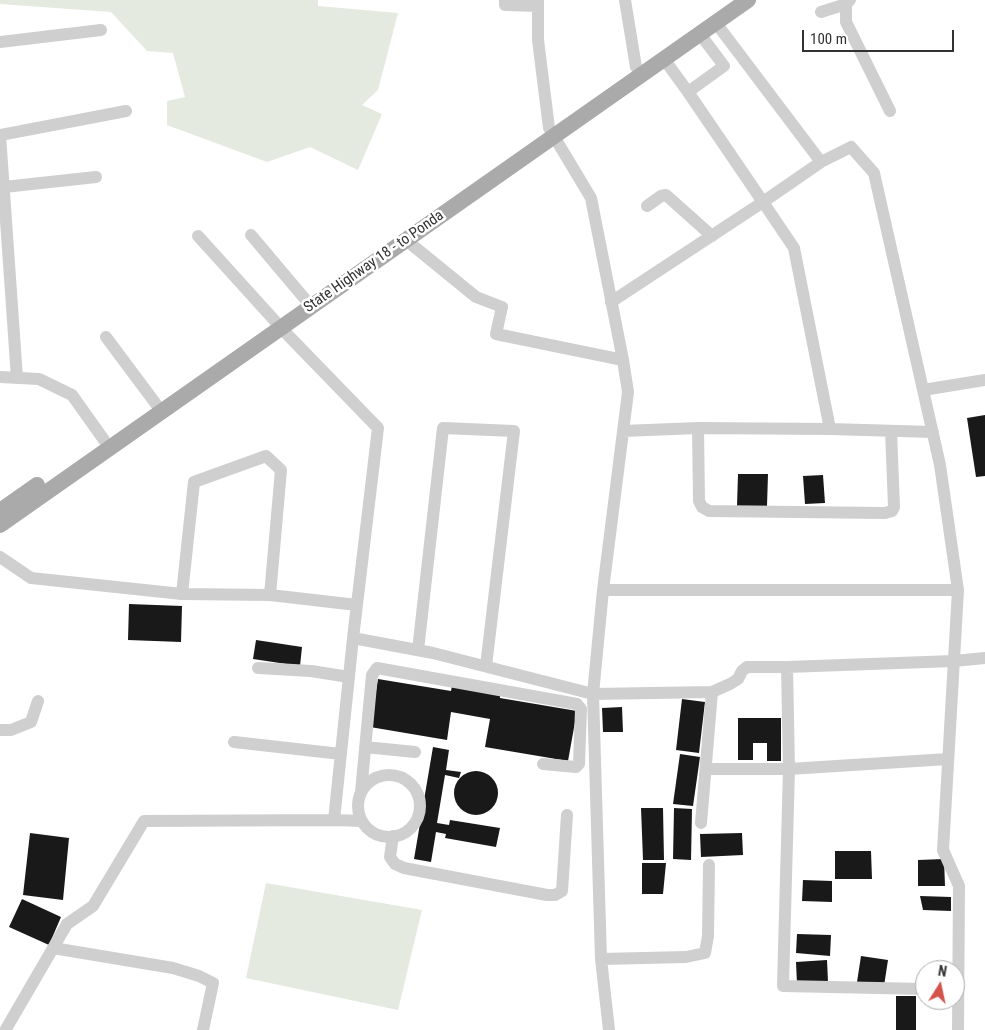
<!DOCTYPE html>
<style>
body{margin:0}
#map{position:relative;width:985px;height:1030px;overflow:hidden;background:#fff;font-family:"Roboto Condensed",sans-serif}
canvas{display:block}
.north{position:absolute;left:915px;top:960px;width:50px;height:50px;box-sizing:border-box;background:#fff;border:1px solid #adadad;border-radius:50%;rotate:10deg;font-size:14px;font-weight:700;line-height:20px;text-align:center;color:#323232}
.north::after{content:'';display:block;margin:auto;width:18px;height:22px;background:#d4534a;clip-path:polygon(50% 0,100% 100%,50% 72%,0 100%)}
.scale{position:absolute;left:802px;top:30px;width:152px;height:22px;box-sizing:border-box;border:2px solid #323232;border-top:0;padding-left:6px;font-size:15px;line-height:18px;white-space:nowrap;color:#323232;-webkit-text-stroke:4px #fff;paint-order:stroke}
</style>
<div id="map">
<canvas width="985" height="1030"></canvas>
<div class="north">N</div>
<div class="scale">100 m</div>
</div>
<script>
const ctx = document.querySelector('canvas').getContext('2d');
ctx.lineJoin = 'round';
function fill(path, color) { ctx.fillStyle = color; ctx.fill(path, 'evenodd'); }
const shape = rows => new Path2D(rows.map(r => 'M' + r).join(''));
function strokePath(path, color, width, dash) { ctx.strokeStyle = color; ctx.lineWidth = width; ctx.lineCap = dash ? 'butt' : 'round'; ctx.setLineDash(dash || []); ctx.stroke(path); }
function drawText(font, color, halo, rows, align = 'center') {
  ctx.font = font + ' "Roboto Condensed",sans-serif'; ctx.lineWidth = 5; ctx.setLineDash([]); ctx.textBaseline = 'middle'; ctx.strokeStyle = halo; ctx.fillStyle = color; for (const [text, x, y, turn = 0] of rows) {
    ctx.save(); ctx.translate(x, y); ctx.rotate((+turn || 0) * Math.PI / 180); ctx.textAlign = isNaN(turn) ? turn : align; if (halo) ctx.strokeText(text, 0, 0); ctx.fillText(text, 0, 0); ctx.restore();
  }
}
fill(shape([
 [0,0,318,0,318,6,398,13,378,90,362,105,382,114,358,170,310,147,267,162,167,125,167,101,185,97,173,53,147,51,111,12,0,4],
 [266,883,422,910,398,1010,246,978]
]), '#e4eadf');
fill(shape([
 [985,415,985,476,976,477,967,418],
 [738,474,768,474,767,506,737,506],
 [823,475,825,503,805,504,803,476],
 [129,604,182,606,181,642,128,640],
 [256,640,302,647,300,666,253,659],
 [378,679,451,691,452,686,500,694,500,698,577,711,568,761,485,747,490,719,451,712,447,740,370,727],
 [682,699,705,702,699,753,676,750],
 [622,707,623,732,603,732,602,708],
 [738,718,781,718,781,761,767,761,767,743,753,743,753,760,738,760],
 [433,747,449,750,446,770,461,772,459,778,445,775,437,823,449,825,450,820,500,828,496,847,445,838,446,834,436,832,431,862,414,859],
 [680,754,700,757,693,806,673,804],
 '454 793a22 22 0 1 1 44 0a22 22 0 1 1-44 0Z',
 [641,808,663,808,664,860,643,860],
 [674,808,692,809,691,860,673,859],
 [30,833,69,838,63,900,23,895],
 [742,833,743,855,701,857,700,834],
 [835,851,871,851,872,879,835,879],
 [944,859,945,886,918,886,918,860],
 [642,863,666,863,663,894,642,894],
 [803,880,832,881,832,902,802,901],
 [920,896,951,897,951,911,923,910],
 [22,899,61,917,49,945,9,927],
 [797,934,831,935,830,956,796,953],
 [861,956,888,960,884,986,857,982],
 [827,960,828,982,797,984,796,962],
 [896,996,916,996,916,1030,896,1030]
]), '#191919');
strokePath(shape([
 [505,0,505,5,538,6],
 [538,0,538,40,549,128,591,198,623,360],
 [625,0,636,67],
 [850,0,846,4,846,22,890,111],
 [821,12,846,4],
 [716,23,821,162,851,147,874,173,940,465,958,590],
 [0,42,101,30],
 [664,59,688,92,724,66,700,34],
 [0,135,17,378],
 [0,135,126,111],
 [821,162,763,202,794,248,830,429,933,432],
 [4,187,96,177],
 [647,206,661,196,666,195,712,236],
 [251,235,305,299],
 [198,236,275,321],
 [406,240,476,297,502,307,496,334,623,360,628,392,603,590,958,590,943,850,959,886,958,1030],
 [611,302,763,202,688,92],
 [281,328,378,428,353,638],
 [106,337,156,404],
 [0,377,39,379,72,395,104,440],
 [923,390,985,380],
 [698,428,699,501,702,507,709,511,885,513,892,511,894,507,891,431],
 [623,431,698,428,830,429],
 [0,557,31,578,182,594,194,482,266,456,281,470,270,595,357,605],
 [603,590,593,694,712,692,701,823],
 [182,594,270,595],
 [418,650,443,428,514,431,486,666],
 [258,668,311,671,349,677],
 [712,692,730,684,738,679,742,671,747,667,787,667],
 [0,730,11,730,31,722,38,701],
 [234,742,341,754],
 [365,747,415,752],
 [706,769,789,769,948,759],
 '358 806a31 31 0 1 1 62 0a31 31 0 1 1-62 0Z',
 [361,792,372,675,377,668,577,704,581,709,579,764,576,767,543,764],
 [334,820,362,821],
 [393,836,390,857,395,864,404,868,547,895,555,895,562,891,567,815],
 [53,948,173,968,199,976,213,983,203,1030],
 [601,959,686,957,705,953,708,936,709,865],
 [925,989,783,986,789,769,787,667,954,661,985,658],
 [6,1029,67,924,93,906,144,821,334,820,353,638,433,653,593,694,601,959,609,1030]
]), '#cfcfcf', 12);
strokePath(shape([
 [0,511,37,485],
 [0,525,748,0]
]), '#aaa', 16);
drawText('15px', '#323232', '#fff', [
 ["State Highway 18 - to Ponda",374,262,-35]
]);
</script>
